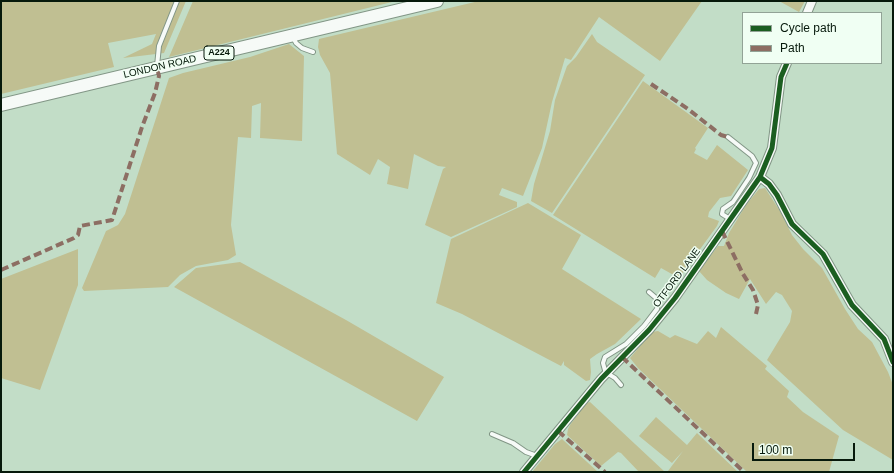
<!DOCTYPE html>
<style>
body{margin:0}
#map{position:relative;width:894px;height:473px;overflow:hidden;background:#c2ddc7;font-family:Arial,sans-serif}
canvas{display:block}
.frame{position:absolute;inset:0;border:2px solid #06190b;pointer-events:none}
.legend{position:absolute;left:742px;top:12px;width:140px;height:52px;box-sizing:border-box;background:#f0fff3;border:1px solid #92a396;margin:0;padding:5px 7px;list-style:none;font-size:12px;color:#06190b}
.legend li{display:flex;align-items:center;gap:8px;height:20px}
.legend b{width:20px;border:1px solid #92a396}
.scale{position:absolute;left:752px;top:443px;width:103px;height:18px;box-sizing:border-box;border:2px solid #06190b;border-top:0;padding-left:5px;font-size:12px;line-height:14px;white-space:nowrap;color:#06190b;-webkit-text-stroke:3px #f0fff3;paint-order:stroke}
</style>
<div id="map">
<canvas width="894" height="473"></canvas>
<div class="frame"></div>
<ul class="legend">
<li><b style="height:5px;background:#1b5e20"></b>Cycle path</li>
<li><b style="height:5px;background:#8d6e63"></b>Path</li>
</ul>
<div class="scale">100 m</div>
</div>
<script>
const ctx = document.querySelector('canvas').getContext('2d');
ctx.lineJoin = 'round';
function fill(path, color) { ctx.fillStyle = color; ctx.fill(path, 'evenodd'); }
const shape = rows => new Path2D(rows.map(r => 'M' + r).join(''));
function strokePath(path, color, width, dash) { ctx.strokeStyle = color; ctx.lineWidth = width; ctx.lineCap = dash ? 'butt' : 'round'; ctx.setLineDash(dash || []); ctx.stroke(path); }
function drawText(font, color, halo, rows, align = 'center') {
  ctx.font = font + ' Arial,sans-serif'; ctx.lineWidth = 3; ctx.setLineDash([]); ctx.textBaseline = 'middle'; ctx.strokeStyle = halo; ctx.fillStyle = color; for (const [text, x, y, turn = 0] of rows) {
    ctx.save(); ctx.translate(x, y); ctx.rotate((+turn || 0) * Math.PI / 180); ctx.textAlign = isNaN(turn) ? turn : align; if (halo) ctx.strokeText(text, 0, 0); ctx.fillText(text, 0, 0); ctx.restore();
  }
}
fill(shape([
 [1,1,186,1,164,53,123,58,152,44,156,34,108,43,114,67,1,94],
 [193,1,396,1,169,57],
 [479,1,702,1,660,61,599,17,571,60,565,58,552,102,542,148,523,196,502,188,499,195,517,202,517,207,451,237,425,225,443,169,446,167,438,166,414,154,408,189,387,184,390,167,378,159,370,175,337,154,330,73,320,55,318,47,319,39],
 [779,1,805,1,799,12],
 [592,34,597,42,645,75,552,213,531,201,534,184,550,131,555,100,567,66,576,57],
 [289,44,304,56,302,141,260,138,261,103,252,106,251,138,238,137,231,225,236,255,228,260,196,266,180,275,168,287,84,291,82,288,106,231,118,225,125,214,169,78,183,73,250,57],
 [643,81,708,128,695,148,696,149,694,153,707,160,717,145,748,170,731,196,720,198,709,212,708,217,719,221,717,226,679,278,661,268,655,278,553,215],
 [765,188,780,211,792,235,803,249,822,268,845,309,858,329,872,342,888,372,893,385,893,460,843,430,767,360,790,322,792,311,782,295,776,292,766,304,750,279,739,299,726,293,707,280,699,271,718,246,724,246,729,233,746,205,759,189],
 [528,203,581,235,562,269,641,319,615,344,597,354,590,359,591,372,590,380,586,381,564,365,564,361,561,366,462,314,436,303,451,239],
 [78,249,78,285,40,390,1,378,1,279],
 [240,262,346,320,444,377,417,421,174,287,196,268],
 [721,327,767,366,765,369,789,391,787,397,803,412,839,436,829,472,747,472,638,368,630,358,652,332,658,331,670,338,675,335,697,344,708,331,716,338],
 [590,402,665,472,639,472,621,453,618,452,601,466,567,435,568,429,570,425,586,403],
 [656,417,687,445,697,433,738,472,669,472,668,471,683,451,672,463,639,436],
 [562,439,598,472,532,472,555,444]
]), '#c0bf92');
const service = shape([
 [293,37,296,43,302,48,313,52],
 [157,66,159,46,177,1],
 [728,137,752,156,756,163,749,178,733,202,723,209,722,214,730,219],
 [621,385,615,378,610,375,606,374,603,363,605,357,626,344,644,326,657,309,658,303,656,298,649,292],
 [492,434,513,443,526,452,537,456]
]);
const minor = shape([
 [807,13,812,1],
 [760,177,769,184,777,195,792,224,823,254,852,305,884,339,893,362],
 [524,472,601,379,649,330,675,298,760,177,772,148,781,77,787,63]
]);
const primary = shape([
 [1,105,437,1]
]);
strokePath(service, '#829686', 6);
strokePath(minor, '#829686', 10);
strokePath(primary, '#829686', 14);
strokePath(service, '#f6faf7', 4);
strokePath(minor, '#f6faf7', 8);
strokePath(primary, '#f6faf7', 12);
strokePath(shape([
 [651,84,688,109,721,135,728,137],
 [722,231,743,274,753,290,758,305,756,314],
 [1,270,74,238,78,235,80,226,112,220,142,127,155,93,159,76,157,68],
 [622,357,744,472],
 [558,431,605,472]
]), '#8d6e63', 4, [8, 4]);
strokePath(shape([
 [760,177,769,184,777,195,792,224,823,254,852,305,884,339,893,362],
 [524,472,601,379,649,330,675,298,760,177,772,148,781,77,787,63]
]), '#1b5e20', 5);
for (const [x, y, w] of [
 [219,53,30]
]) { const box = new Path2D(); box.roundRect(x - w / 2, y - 7, w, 14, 3); ctx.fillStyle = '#f0fff3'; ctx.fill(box); strokePath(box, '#06190b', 1); }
drawText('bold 9px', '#06190b', null, [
 ["A224",219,53]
]);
drawText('10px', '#06190b', '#f0fff3', [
 ["LONDON ROAD",160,67,-13],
 ["OTFORD LANE",677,278,-53]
]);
</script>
